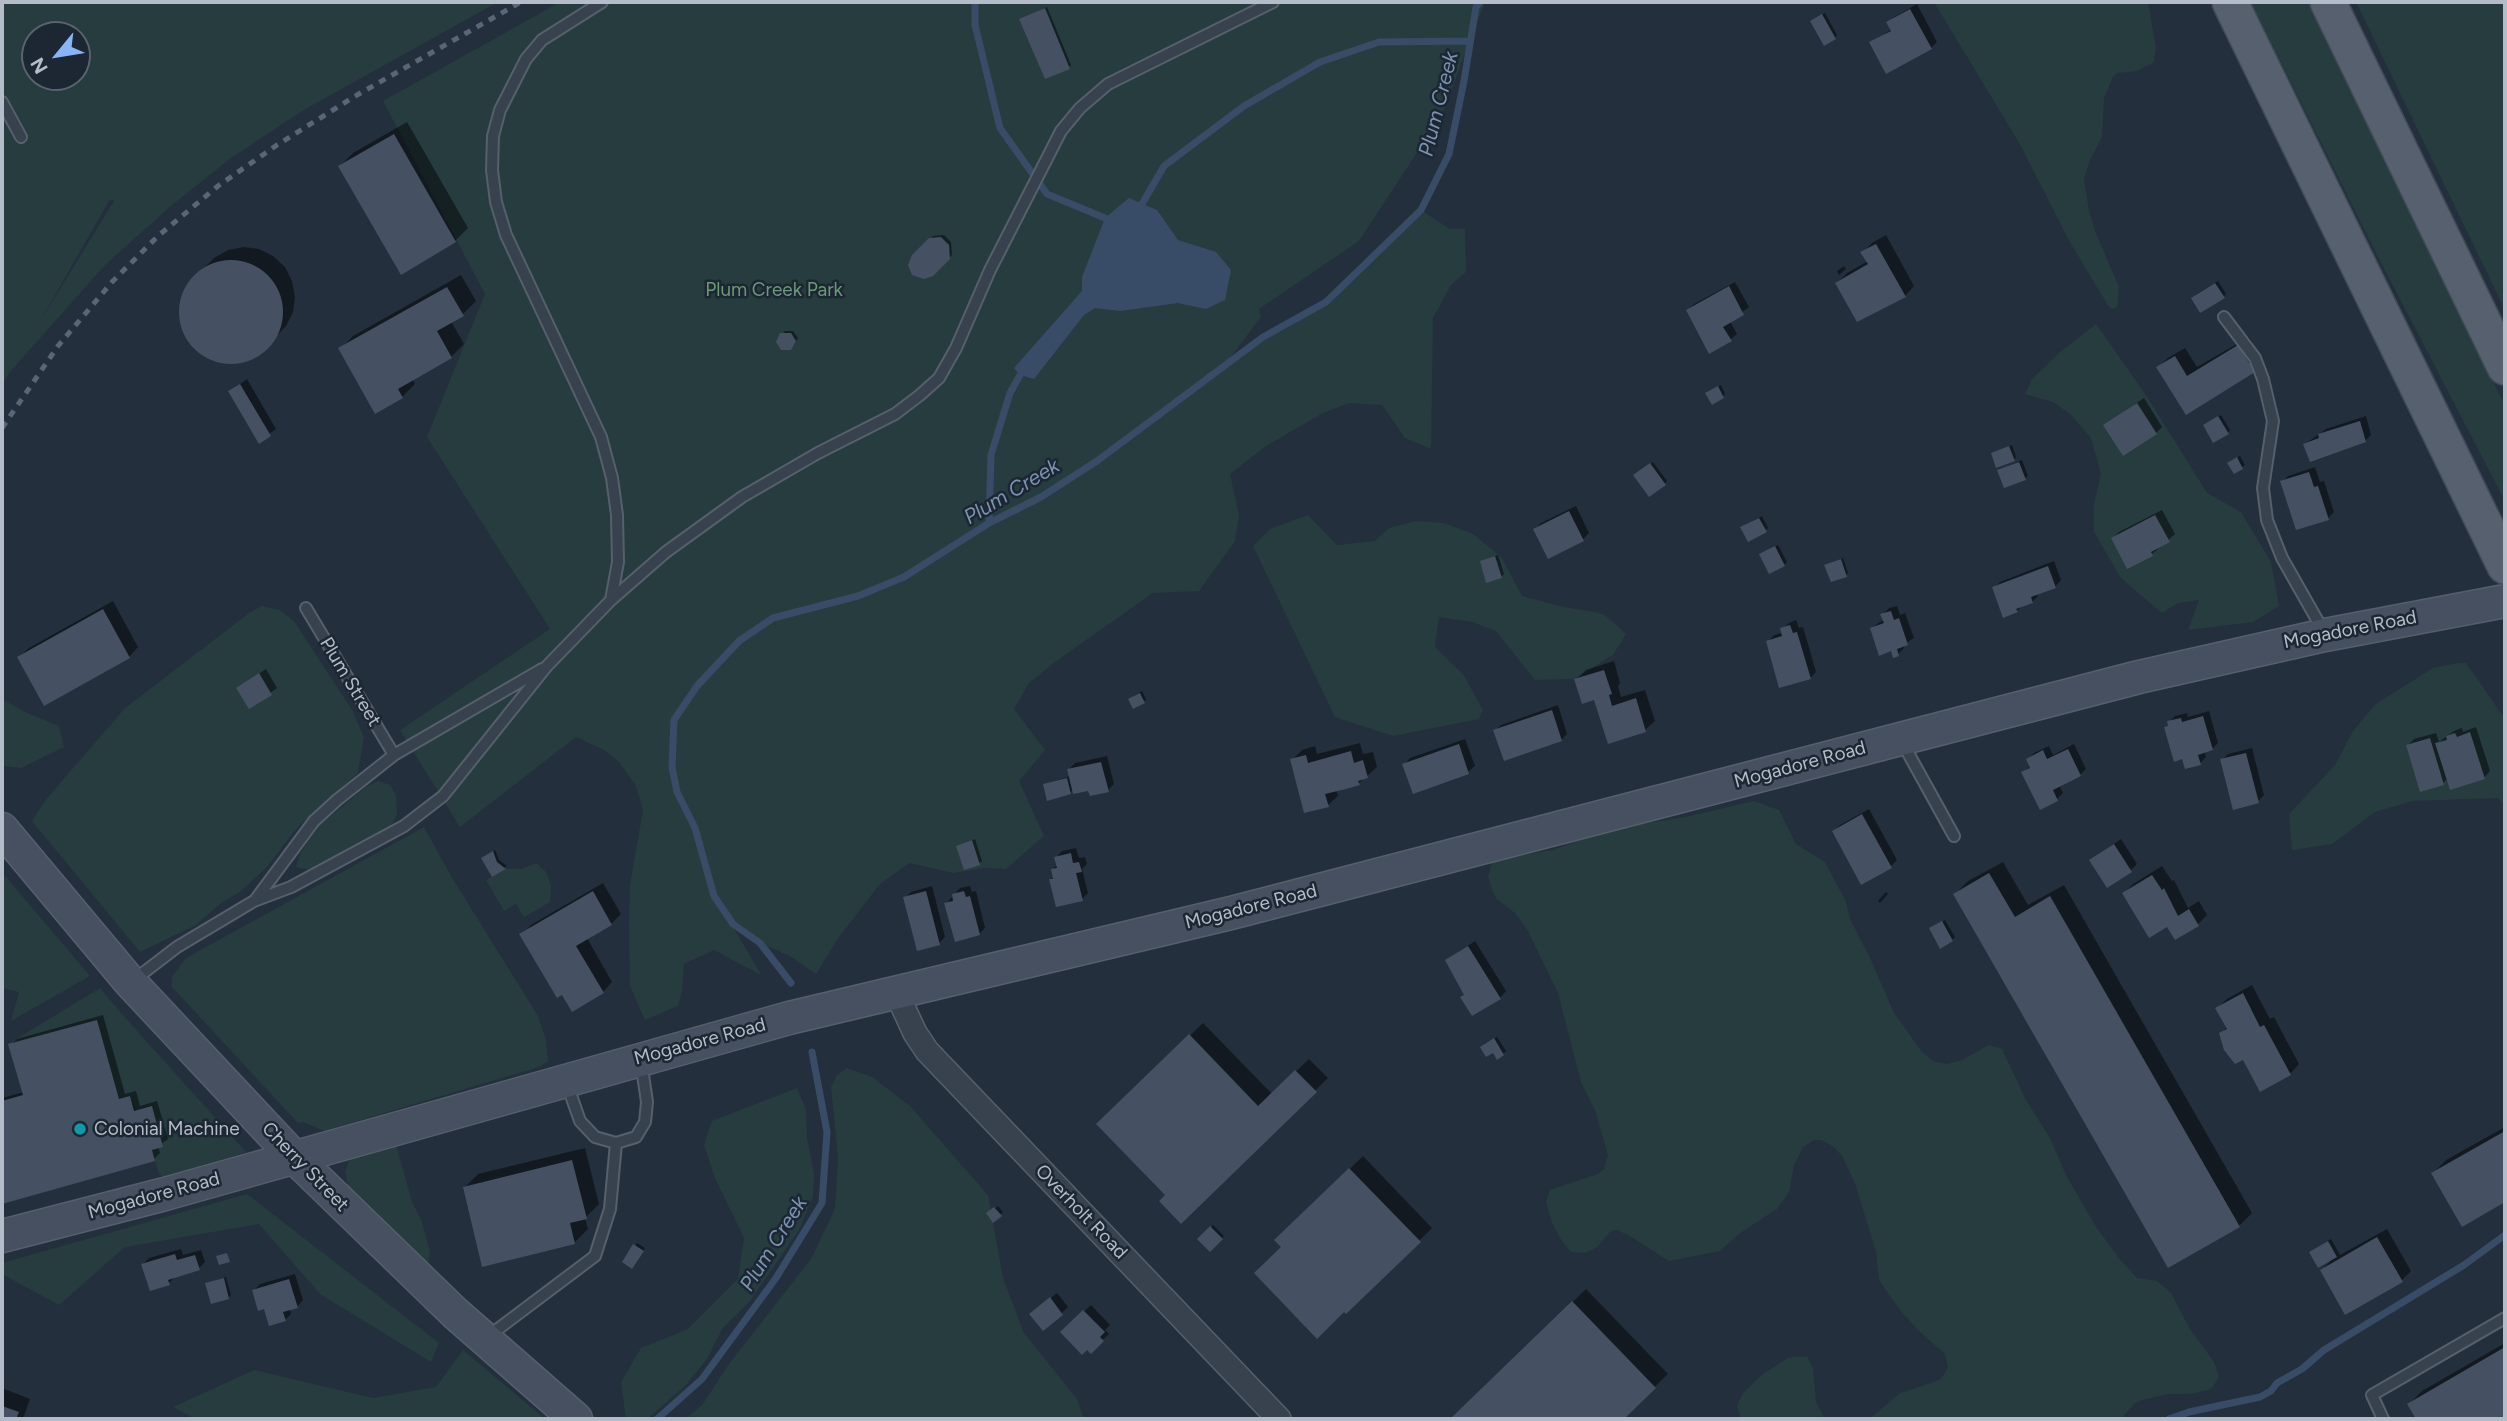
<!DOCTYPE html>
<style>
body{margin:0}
#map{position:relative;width:2507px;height:1421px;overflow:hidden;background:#242f3e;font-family:Figtree,sans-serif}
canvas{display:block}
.frame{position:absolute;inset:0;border:4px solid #b4bcc9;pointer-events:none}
.north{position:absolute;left:21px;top:21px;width:70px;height:70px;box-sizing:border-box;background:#1d2633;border:2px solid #59626f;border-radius:50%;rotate:240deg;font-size:19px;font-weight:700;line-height:28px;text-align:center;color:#b4bcc9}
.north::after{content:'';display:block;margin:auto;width:24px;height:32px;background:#8ab4f8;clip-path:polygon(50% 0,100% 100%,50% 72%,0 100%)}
</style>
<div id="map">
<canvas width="2507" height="1421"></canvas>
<div class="frame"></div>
<div class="north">N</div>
</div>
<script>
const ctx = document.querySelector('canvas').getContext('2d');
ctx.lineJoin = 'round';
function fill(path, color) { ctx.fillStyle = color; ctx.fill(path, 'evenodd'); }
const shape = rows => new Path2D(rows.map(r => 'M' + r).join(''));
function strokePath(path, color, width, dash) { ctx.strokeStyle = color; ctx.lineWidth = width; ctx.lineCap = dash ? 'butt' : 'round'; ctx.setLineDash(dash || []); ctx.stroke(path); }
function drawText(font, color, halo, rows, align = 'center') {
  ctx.font = font + ' Figtree,sans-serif'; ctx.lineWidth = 5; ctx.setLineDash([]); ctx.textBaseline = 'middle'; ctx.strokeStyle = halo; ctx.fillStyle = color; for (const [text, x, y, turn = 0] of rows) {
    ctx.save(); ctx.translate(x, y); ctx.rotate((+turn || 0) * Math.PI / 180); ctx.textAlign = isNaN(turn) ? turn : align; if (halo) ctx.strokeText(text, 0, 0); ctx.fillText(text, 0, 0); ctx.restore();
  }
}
fill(shape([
 [2,2,498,2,302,111,231,158,172,205,105,265,9,373,2,385],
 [35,35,77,35,77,77,35,77],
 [113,199,114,201,39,323,109,201],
 [560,2,1485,2,1441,116,1359,241,1259,309,1261,317,1224,366,1263,337,1326,302,1421,210,1450,229,1465,229,1466,272,1451,285,1433,318,1431,449,1405,438,1382,405,1349,403,1323,413,1266,446,1230,474,1239,515,1235,541,1199,591,1153,593,1059,659,1029,683,1014,709,1045,750,1019,781,1044,836,1006,869,984,868,953,873,909,863,880,884,839,937,816,974,790,956,760,943,733,924,724,911,761,975,714,950,684,964,682,992,678,1006,645,1020,630,986,629,923,630,885,643,810,636,786,619,762,604,750,576,737,460,827,400,730,550,629,427,437,485,294,383,101],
 [1934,2,2148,2,2156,48,2154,62,2137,71,2117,73,2113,77,2104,98,2102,137,2090,160,2084,179,2089,211,2095,231,2119,287,2117,307,2112,309,2107,304,2067,237,2021,146],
 [2251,2,2309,2,2505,406,2505,501,2376,253],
 [2356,2,2505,2,2505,310],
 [2096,324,2146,395,2207,493,2241,512,2271,562,2279,606,2253,622,2188,630,2199,600,2178,603,2162,613,2121,578,2094,532,2094,504,2101,474,2091,438,2070,414,2053,402,2025,394,2032,379,2059,353],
 [1308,515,1337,545,1375,541,1389,528,1417,521,1444,523,1473,534,1502,558,1522,596,1563,607,1596,612,1606,616,1626,634,1613,655,1574,679,1535,680,1496,631,1472,622,1439,617,1435,647,1463,674,1483,710,1479,719,1393,736,1335,717,1253,546,1270,529],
 [262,606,280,610,294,621,352,710,364,737,358,773,296,829,267,867,240,892,221,903,196,925,140,952,32,821,44,802,124,709,249,613],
 [2457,663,2466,663,2505,719,2505,805,2498,798,2412,801,2375,812,2332,844,2292,850,2289,814,2335,765,2353,731,2376,704,2433,668],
 [2,699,27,713,59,726,64,747,21,768,2,766],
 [378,781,390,785,396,795,397,814,392,825,311,870,296,867,301,852,320,825,366,787],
 [1754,801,1779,810,1796,844,1825,862,1846,902,1850,919,1871,960,1894,1013,1922,1052,1933,1061,1947,1064,1962,1060,1989,1045,2002,1049,2026,1100,2050,1138,2066,1175,2096,1227,2119,1258,2137,1278,2157,1281,2171,1293,2190,1329,2214,1362,2219,1376,2213,1387,2208,1390,2190,1394,2168,1394,2142,1400,2135,1403,2121,1419,1870,1419,1900,1393,1940,1380,1948,1368,1945,1354,1919,1331,1900,1310,1879,1280,1876,1252,1855,1183,1842,1156,1833,1146,1821,1140,1814,1140,1803,1147,1794,1165,1789,1192,1777,1209,1740,1233,1720,1251,1669,1261,1628,1235,1616,1230,1610,1232,1597,1247,1585,1253,1571,1252,1562,1241,1552,1223,1546,1202,1550,1190,1598,1174,1604,1169,1608,1155,1595,1110,1581,1082,1558,993,1528,931,1515,913,1497,899,1493,892,1488,877,1492,863,1505,858,1553,850,1580,840,1641,824,1685,817],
 [424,827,451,876,538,1016,546,1040,548,1061,539,1067,324,1131,303,1122,298,1123,172,987,172,977,186,958],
 [536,863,546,872,551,885,550,902,524,917,516,904,504,911,486,880,506,869,521,869],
 [2,872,90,976,11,1021,19,992,2,988],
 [100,988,121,1013,246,1152,165,1180,159,1174,152,1150,130,1096,119,1099,97,1020,8,1044],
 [847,1068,872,1077,910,1106,988,1195,1003,1278,1024,1333,1077,1399,1084,1419,685,1419,702,1405,729,1364,811,1259,835,1209,838,1157,831,1087,837,1075],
 [797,1088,806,1110,807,1137,814,1174,813,1196,799,1230,750,1301,722,1329,707,1359,686,1385,647,1419,626,1419,621,1382,641,1348,688,1329,738,1279,744,1238,715,1178,704,1145,712,1121],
 [396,1145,412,1202,422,1222,430,1252,428,1264,348,1187,345,1171,351,1157],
 [247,1194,439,1343,431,1362,320,1294,259,1224,125,1247,59,1305,2,1274,2,1263],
 [463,1350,545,1419,195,1419,173,1407,254,1370,373,1398,436,1387],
 [1794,1357,1807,1357,1813,1368,1816,1402,1825,1419,1741,1419,1737,1406,1743,1393,1764,1373,1788,1358]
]), '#263c3f');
fill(shape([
 [1129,198,1157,210,1178,240,1216,252,1231,270,1225,300,1206,309,1178,303,1120,311,1095,308,1084,315,1034,379,1020,375,1014,368,1082,291,1082,277,1105,218]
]), '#394c67');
fill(shape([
 [1917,4,1937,42,1931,48,1871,43,1892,29,1888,23,1894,17],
 [1047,7,1071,65,1069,67,1022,19],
 [1825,13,1837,35,1835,38,1812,21],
 [407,122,468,228,455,241,340,166,353,153],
 [944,235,951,242,952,255,932,274,913,256,933,236],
 [1886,235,1914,286,1905,296,1837,283,1847,273,1868,261,1863,252,1872,243],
 [244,247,259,249,273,256,285,267,292,281,295,297,293,312,286,326,261,352,248,359,232,362,217,360,202,353,191,342,183,328,181,313,183,297,189,283,214,258,228,250],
 [1844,266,1846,269,1839,275,1837,271],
 [461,275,476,301,463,314,451,321,464,344,451,357,412,379,415,384,402,397,340,349,353,336],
 [2218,281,2226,294,2223,297,2195,295],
 [1735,282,1749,307,1730,321,1737,334,1730,340,1688,310,1694,304],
 [785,331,793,331,798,338,793,346,782,334],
 [2249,337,2263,361,2254,371,2186,413,2158,367,2168,358,2185,348,2197,367],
 [247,379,276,429,259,441,230,392],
 [1721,385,1725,394,1723,396,1710,391],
 [2144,398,2162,427,2156,433,2105,425],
 [2221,415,2230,430,2228,433,2207,423],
 [2366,416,2371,435,2365,441,2305,444,2326,429],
 [2012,445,2016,457,2014,460,1993,454],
 [2240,456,2245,465,2234,472,2232,460],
 [2022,460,2028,476,2025,478,1999,470],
 [1653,462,1667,481,1665,484,1638,473],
 [2315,467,2320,482,2324,481,2334,512,2328,518,2282,482,2288,476],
 [1576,506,1589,533,1583,539,1535,529,1541,523],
 [2162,510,2175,534,2152,554,2113,538,2119,532],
 [1762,516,1768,528,1766,530,1745,525],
 [1778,545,1787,562,1784,565,1764,552],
 [1498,555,1504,574,1501,577,1482,561],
 [1843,558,1848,573,1846,575,1826,565],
 [2054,561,2061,580,2055,587,2037,593,2038,596,2032,602,2023,605,2017,611,1994,588,2000,582],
 [113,601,138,647,129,657,19,657,29,648],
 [1897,606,1900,615,1905,613,1914,638,1903,645,1904,648,1898,654,1872,629,1878,623,1884,620,1882,615,1889,608],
 [1796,620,1799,628,1803,627,1816,672,1810,678,1768,642,1774,635,1783,633,1782,629,1789,623],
 [1614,661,1620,683,1618,686,1621,697,1645,690,1655,721,1645,730,1595,698,1576,680,1586,670],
 [266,669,277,688,250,707,238,688],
 [1142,691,1146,699,1144,702,1130,699],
 [1558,705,1567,734,1561,740,1495,731,1501,725],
 [2209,711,2218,743,2212,749,2204,751,2206,757,2200,763,2169,722,2175,716,2187,713,2188,717],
 [2476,727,2490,771,2484,778,2448,778,2443,783,2408,745,2414,739,2436,733,2439,742,2454,731,2462,728,2463,732],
 [1465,739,1475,766,1468,772,1414,792,1404,765,1410,758],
 [1360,743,1363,754,1373,752,1377,767,1359,783,1336,790,1338,796,1328,805,1292,760,1302,750,1315,746,1317,754],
 [2074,744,2086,769,2080,775,2059,785,2063,793,2057,799,2041,807,2024,772,2030,766,2028,759,2034,753,2049,746,2053,755],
 [2252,748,2264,795,2258,801,2222,760,2228,754],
 [1107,756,1114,784,1108,790,1074,789,1070,793,1045,784,1071,776,1069,769,1075,763],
 [1869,809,1897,860,1891,866,1834,831,1840,825],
 [975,839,982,861,979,863,958,846],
 [2121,839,2137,864,2131,870,2091,860],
 [1076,848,1079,858,1085,857,1087,864,1082,869,1088,893,1082,899,1051,880,1054,877,1053,869,1058,864,1056,858,1062,851],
 [495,850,499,860,507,866,493,875,486,856],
 [2003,862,2028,905,2064,885,2252,1213,2239,1226,2169,1266,1955,894,1968,881],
 [2162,866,2172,881,2174,880,2188,908,2199,901,2207,915,2198,924,2124,893,2133,884],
 [603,883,621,914,611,924,587,938,612,982,603,992,522,934,531,925],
 [932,886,945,937,939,943,905,898,911,892],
 [970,886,972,892,976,891,985,928,979,934,946,904,960,888],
 [1886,892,1888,894,1880,903,1878,901],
 [1945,920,1955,937,1952,940,1933,926],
 [1475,941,1506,991,1500,998,1465,994,1447,960],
 [2252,985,2270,1019,2274,1017,2299,1064,2290,1074,2243,1058,2221,1034,2227,1027,2217,1008,2227,999],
 [103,1015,125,1094,136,1091,140,1106,157,1101,168,1139,158,1146,160,1153,154,1159,2,1202,2,1098,24,1092,10,1045,17,1039],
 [1203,1023,1272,1094,1309,1059,1328,1078,1181,1222,1167,1195,1099,1124],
 [1497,1037,1506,1051,1503,1054,1484,1044],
 [2505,1127,2505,1200,2463,1225,2433,1173,2446,1160],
 [585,1148,599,1204,585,1218,588,1229,575,1242,465,1187,478,1174],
 [1363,1156,1432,1228,1346,1312,1277,1240],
 [998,1206,1003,1212,994,1220,989,1214],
 [1213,1225,1224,1236,1210,1250,1199,1239],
 [2387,1229,2411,1271,2401,1281,2322,1270,2332,1259,2313,1250,2331,1239,2340,1255],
 [637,1243,645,1248,634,1264,635,1246],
 [181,1249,183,1255,201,1250,205,1262,199,1268,175,1277,169,1283,143,1264,149,1258],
 [295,1274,303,1300,297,1307,290,1309,291,1314,285,1320,265,1307,254,1290,260,1284],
 [226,1277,231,1295,228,1298,207,1284],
 [1586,1289,1668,1374,1622,1419,1452,1419],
 [1057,1293,1068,1307,1044,1329,1038,1308],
 [1091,1305,1110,1325,1105,1330,1109,1334,1091,1351,1062,1332],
 [2505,1343,2505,1419,2418,1419,2409,1404,2422,1391],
 [2,1388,30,1399,23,1419,2,1419]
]), '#0007');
strokePath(shape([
 [975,2,975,25,1000,128,1047,194,1105,218],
 [1142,204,1164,166,1244,106,1320,62,1379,42,1469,41],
 [989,523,991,455,1010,393,1020,375],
 [791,983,760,943,733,924,714,896,695,828,677,792,672,767,674,720,697,686,739,641,773,618,858,596,904,577,989,523,1041,497,1097,461,1263,337,1326,302,1421,210,1449,154,1464,81,1476,7,1480,2],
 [657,1419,702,1379,776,1278,822,1203,827,1132,812,1052],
 [2169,1419,2189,1412,2260,1397,2271,1391,2277,1383,2302,1369,2324,1350,2464,1265,2505,1235]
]), '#394c67', 7);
fill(shape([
 [1045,8,1070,69,1045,79,1019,19],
 [1910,9,1932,49,1886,74,1869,42,1891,31,1886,22],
 [1822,14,1836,39,1824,46,1810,21],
 [394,134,456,242,401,275,338,166],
 [941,237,949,245,950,259,933,276,924,279,912,275,908,265,912,255,929,238],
 [1876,244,1906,297,1857,322,1835,283,1868,264,1860,252],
 '179 312a52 52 0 1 1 104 0a52 52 0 1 1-104 0Z',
 [2215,283,2225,298,2200,313,2191,298],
 [1729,286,1744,315,1723,327,1732,341,1709,354,1686,310],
 [447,287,464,316,437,331,452,358,398,389,403,398,375,414,338,348],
 [780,333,791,333,796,341,791,350,781,350,776,342],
 [2238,345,2255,372,2186,415,2156,367,2175,356,2187,376],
 [240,384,271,436,259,444,228,391],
 [1718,386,1724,398,1712,405,1705,393],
 [2137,403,2157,434,2123,456,2103,425],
 [2218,416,2229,434,2213,443,2203,425],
 [2360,421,2366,442,2310,462,2303,444,2319,438,2318,434],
 [2009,446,2015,461,1996,468,1991,453],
 [2237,457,2243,469,2234,474,2227,463],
 [2019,462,2026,480,2004,488,1997,470],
 [1650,463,1666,485,1649,497,1633,475],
 [2309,472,2314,487,2318,486,2329,520,2296,530,2280,481],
 [1569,511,1584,541,1548,559,1533,529],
 [2155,515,2170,542,2151,552,2153,556,2127,569,2111,538],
 [1759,518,1767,532,1748,542,1740,527],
 [1775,546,1785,566,1769,574,1759,554],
 [1495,556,1502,578,1486,583,1480,561],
 [1841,559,1847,577,1831,582,1824,565],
 [2048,566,2056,588,2031,597,2033,603,2016,609,2018,612,2003,618,1992,587],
 [103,609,130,658,44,706,17,657],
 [1891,611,1894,620,1899,618,1908,645,1897,649,1899,656,1893,658,1891,651,1879,656,1870,628,1884,623,1880,614],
 [1790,625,1793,633,1797,632,1811,679,1779,688,1766,641,1782,636,1780,628],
 [1604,670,1612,694,1609,695,1612,706,1636,698,1646,732,1608,744,1594,700,1582,704,1574,679],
 [259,673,272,695,249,709,236,688],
 [1140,693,1145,703,1133,709,1128,699],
 [1552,710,1562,741,1504,761,1493,730],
 [2203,716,2213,750,2198,755,2201,765,2185,769,2182,759,2174,762,2164,727,2168,726,2167,721,2181,718,2182,722],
 [2470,732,2485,779,2450,790,2435,743,2447,740,2446,736,2455,733,2457,737],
 [2430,738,2444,785,2420,792,2406,745],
 [1459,744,1469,774,1413,794,1402,764],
 [2068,749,2081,776,2053,790,2058,801,2040,810,2021,772,2030,768,2026,759,2043,750,2047,759],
 [1351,751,1354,763,1363,760,1368,778,1358,781,1360,785,1346,789,1325,794,1329,807,1304,813,1290,759,1306,755,1308,763],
 [2246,753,2259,803,2233,810,2220,759],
 [1101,762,1109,792,1090,796,1088,791,1073,794,1067,769],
 [1067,778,1071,794,1047,801,1043,784],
 [1862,814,1892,868,1861,885,1832,831],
 [972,840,980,865,964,870,956,846],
 [2114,844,2132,872,2107,888,2089,860],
 [493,851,497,862,506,869,492,877,481,858],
 [1071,853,1073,863,1079,862,1082,872,1076,873,1083,901,1056,907,1049,879,1053,879,1051,869,1057,868,1054,857],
 [1989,873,2015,917,2050,896,2240,1227,2168,1268,1953,894],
 [2152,875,2162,890,2164,888,2178,916,2189,909,2199,926,2175,940,2167,927,2149,938,2122,893],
 [593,891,612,925,576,946,604,993,572,1012,562,995,557,998,519,934],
 [926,891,940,945,917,951,903,897],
 [964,891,966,897,970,896,980,935,955,942,944,903,953,901,952,894],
 [1942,921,1953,941,1940,949,1929,928],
 [1468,946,1501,999,1472,1016,1460,997,1464,995,1445,960],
 [2243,993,2260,1027,2264,1025,2291,1075,2260,1092,2243,1060,2235,1064,2224,1050,2219,1033,2227,1029,2215,1008],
 [97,1020,119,1099,130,1096,134,1111,152,1106,163,1147,152,1150,155,1161,2,1204,2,1101,23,1095,8,1044],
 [1189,1034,1258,1106,1295,1070,1317,1092,1181,1224,1159,1201,1165,1195,1096,1124],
 [1494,1038,1504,1055,1497,1060,1493,1053,1486,1057,1480,1047],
 [2505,1131,2505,1202,2462,1227,2431,1173],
 [572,1160,587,1219,570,1223,575,1244,482,1267,463,1187],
 [1349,1168,1421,1242,1346,1314,1344,1312,1317,1339,1254,1273,1281,1247,1274,1240],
 [994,1207,1002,1216,993,1223,986,1213],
 [1210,1226,1223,1239,1210,1252,1197,1239],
 [2377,1237,2403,1282,2345,1315,2320,1270],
 [2328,1241,2337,1257,2318,1268,2309,1252],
 [633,1244,644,1251,632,1269,622,1262],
 [227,1253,230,1262,219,1265,216,1256],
 [175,1254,177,1260,195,1255,200,1270,168,1280,170,1285,150,1291,141,1264],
 [224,1278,229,1299,211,1304,205,1283],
 [289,1279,298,1308,283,1312,286,1321,269,1326,264,1309,258,1311,252,1290],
 [1050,1297,1063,1315,1043,1331,1029,1314],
 [1572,1301,1656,1388,1624,1419,1450,1419],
 [1083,1310,1105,1332,1100,1337,1104,1341,1091,1354,1087,1350,1082,1355,1060,1332],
 [2505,1347,2505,1419,2416,1419,2407,1404],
 [2,1406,19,1412,16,1419,2,1419]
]), '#455162');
const lane = shape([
 [602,2,542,40,526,59,500,110,493,136,492,170,496,202,506,235,601,437,612,478,617,515,618,562,611,600,666,552,742,497,818,453,895,414,920,395,939,378,956,348,990,270,1061,131,1080,108,1108,84,1273,2],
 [2,102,21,137],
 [2224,317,2255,358,2263,379,2273,421,2263,488,2267,520,2282,558,2324,632],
 [306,608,394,755],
 [1902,742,1954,836],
 [256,899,314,821,337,800,394,755,542,669],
 [134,980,177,947,254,901,291,887,404,826,443,796,547,666,611,600],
 [567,1084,580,1121,595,1137,616,1143,636,1137,645,1122,647,1102,641,1061],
 [486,1338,595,1256,610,1209,616,1143],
 [2383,1419,2372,1395,2505,1318]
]);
const street = shape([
 [897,994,915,1033,927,1051,1279,1419]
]);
const secondary = shape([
 [2,829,130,982,294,1157,455,1313,576,1419],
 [2,1236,165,1194,789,1018,1231,913,2139,677,2325,635,2505,601]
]);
const primary = shape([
 [2230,2,2505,566],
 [2328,2,2505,367]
]);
strokePath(lane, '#565f6c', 14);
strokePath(street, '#565f6c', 26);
strokePath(secondary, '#565f6c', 35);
strokePath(primary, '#414a57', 38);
strokePath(lane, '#38414e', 10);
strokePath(street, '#38414e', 23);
strokePath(secondary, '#465061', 32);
strokePath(primary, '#56606e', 35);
strokePath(shape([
 [2,428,58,346,112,282,158,236,218,186,277,145,357,95,521,2]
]), '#5a6575', 5, [7, 7]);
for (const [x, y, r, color] of [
 [80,1129,7,"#0f9aa8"]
]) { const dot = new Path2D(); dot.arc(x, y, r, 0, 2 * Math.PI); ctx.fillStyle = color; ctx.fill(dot); strokePath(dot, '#1d2633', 2.5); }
drawText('19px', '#6b9a76', '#1d2633', [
 ["Plum Creek Park",774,290]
]);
drawText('19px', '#b4bcc9', '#1d2633', [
 ["Mogadore Road",2350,630,-11],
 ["Plum Street",350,682,59],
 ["Mogadore Road",1800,765,-15],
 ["Mogadore Road",1251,907,-14],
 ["Mogadore Road",700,1042,-15],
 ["Cherry Street",305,1167,46],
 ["Mogadore Road",154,1196,-15],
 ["Overholt Road",1081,1212,46]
]);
drawText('19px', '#b4bcc9', '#1d2633', [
 ["Colonial Machine",94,1129]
], 'left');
drawText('italic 21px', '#7c92b1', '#1d2633', [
 ["Plum Creek",1439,104,-76],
 ["Plum Creek",1012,492,-31],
 ["Plum Creek",774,1244,-58]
]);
</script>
